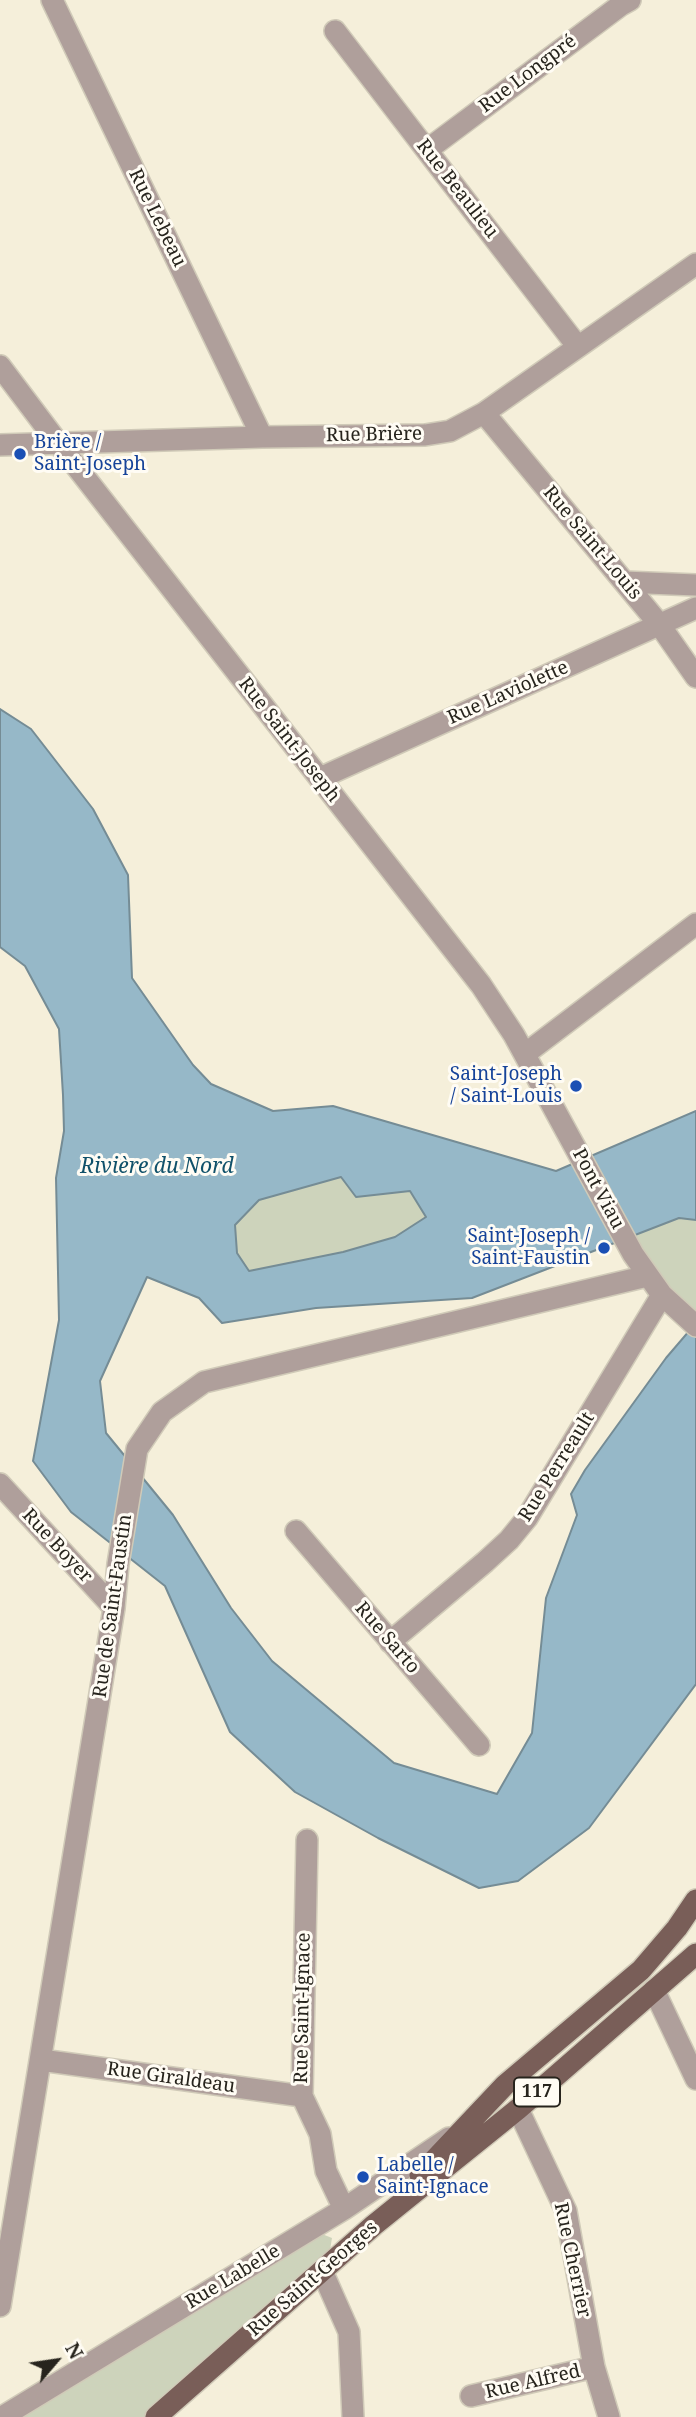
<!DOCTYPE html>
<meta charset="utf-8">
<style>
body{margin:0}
#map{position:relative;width:696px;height:2417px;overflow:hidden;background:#f5efda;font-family:"Noto Serif",serif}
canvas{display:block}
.north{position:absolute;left:21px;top:2326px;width:70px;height:70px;-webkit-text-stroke:5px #fffcf4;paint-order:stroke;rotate:61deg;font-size:19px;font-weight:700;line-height:28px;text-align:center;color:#27241d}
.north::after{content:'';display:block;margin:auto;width:24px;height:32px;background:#27241d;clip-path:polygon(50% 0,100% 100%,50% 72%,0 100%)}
</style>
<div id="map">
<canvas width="696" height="2417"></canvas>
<div class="north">N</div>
</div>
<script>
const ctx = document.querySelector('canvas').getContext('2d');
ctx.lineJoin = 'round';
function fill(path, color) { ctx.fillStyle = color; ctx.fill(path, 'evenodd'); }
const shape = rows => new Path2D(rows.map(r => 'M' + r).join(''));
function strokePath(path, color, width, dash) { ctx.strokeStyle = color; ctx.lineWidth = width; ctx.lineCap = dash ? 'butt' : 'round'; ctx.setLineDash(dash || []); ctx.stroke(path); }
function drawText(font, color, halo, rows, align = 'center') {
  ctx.font = font + ' "Noto Serif",serif'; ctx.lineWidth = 6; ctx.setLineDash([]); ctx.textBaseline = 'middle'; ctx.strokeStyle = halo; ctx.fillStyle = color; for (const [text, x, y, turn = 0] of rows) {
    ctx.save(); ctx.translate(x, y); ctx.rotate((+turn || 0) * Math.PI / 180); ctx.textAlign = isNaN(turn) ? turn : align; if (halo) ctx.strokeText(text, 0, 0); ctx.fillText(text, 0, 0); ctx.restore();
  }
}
fill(shape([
 [341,1177,357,1197,410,1191,426,1217,395,1237,343,1252,249,1271,237,1253,235,1225,259,1200],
 [679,1218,696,1220,696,1316,662,1295,631,1236],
 [322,2234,332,2238,330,2250,149,2417,4,2417]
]), '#cdd3bb');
const water = shape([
 [0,709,31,729,93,809,128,875,132,978,193,1065,211,1084,273,1111,333,1106,556,1171,696,1111,696,1220,679,1218,472,1298,316,1308,222,1323,199,1298,147,1277,100,1381,106,1433,173,1515,231,1608,272,1661,394,1763,497,1794,532,1733,546,1598,577,1515,571,1494,585,1470,666,1358,696,1323,696,1684,589,1828,518,1881,479,1888,378,1838,295,1792,230,1732,165,1586,71,1512,33,1461,59,1320,56,1178,64,1131,63,1095,59,1029,25,966,0,947,0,709],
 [341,1177,356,1197,410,1191,426,1217,395,1237,343,1252,249,1271,237,1253,235,1225,259,1200,341,1177]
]);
fill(water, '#96b8c8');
strokePath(water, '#758c95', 2);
const minor = shape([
 [52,0,262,437],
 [335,31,578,347],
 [427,150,621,5,630,0],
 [0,366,58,443,481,985,514,1035,633,1254,662,1295,696,1326],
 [484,413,659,624,696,677],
 [0,445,262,437,425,435,450,431,484,413,696,264],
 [624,582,696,585],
 [320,778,696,608],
 [525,1054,696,924],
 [0,1484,114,1608],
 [296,1531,479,1745],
 [390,1642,485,1562,509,1540,527,1518,662,1295],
 [307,1840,302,2096,320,2134,326,2171,344,2209],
 [654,1990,696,2079],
 [41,2060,302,2096],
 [518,2109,566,2211,594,2367,609,2417],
 [322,2271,349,2332,353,2417],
 [0,2306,114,1608,118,1564,137,1449,162,1412,204,1382,647,1276],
 [471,2396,594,2367],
 [2,2417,344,2209,449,2138]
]);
const major = shape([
 [420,2175,505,2085,641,1970,677,1928,696,1900],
 [156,2417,374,2225,518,2109,696,1954]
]);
strokePath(minor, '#d0cab8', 24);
strokePath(major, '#d0cab8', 24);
strokePath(minor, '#af9f9b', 21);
strokePath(major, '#795e58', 21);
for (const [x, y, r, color] of [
 [20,454,7,"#1a4fb4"],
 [576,1086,7,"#1a4fb4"],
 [604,1248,7,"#1a4fb4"],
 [363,2177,7,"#1a4fb4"]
]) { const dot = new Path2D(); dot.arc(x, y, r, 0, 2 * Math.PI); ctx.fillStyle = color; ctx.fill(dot); strokePath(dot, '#fffcf4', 2.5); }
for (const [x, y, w] of [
 [537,2092,46]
]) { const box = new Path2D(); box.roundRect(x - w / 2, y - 14.5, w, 29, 5); ctx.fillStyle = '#fffcf4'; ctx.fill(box); strokePath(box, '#27241d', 2); }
drawText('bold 18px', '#27241d', null, [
 ["117",537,2092]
]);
drawText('19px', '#27241d', '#fffcf4', [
 ["Rue Longpré",528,74,-37],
 ["Rue Beaulieu",457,189,52],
 ["Rue Lebeau",157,218,64],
 ["Rue Brière",374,435,-1],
 ["Rue Saint-Louis",592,543,50],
 ["Rue Laviolette",508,693,-24],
 ["Rue Saint-Joseph",289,740,52],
 ["Pont Viau",598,1189,62],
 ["Rue Perreault",557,1467,-58],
 ["Rue Boyer",57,1546,47],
 ["Rue de Saint-Faustin",113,1606,-82],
 ["Rue Sarto",387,1638,49],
 ["Rue Saint-Ignace",303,2008,-89],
 ["Rue Giraldeau",171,2078,8],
 ["Rue Cherrier",572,2260,78],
 ["Rue Labelle",233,2277,-31],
 ["Rue Saint-Georges",313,2279,-41],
 ["Rue Alfred",533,2382,-13]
]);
drawText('19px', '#164399', '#fffcf4', [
 ["Brière /",34,443],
 ["Saint-Joseph",34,465],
 ["Saint-Joseph",562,1075,"right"],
 ["/ Saint-Louis",562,1097,"right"],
 ["Saint-Joseph /",590,1237,"right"],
 ["Saint-Faustin",590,1259,"right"],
 ["Labelle /",377,2166],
 ["Saint-Ignace",377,2188]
], 'left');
drawText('italic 21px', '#10516a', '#fffcf4', [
 ["Rivière du Nord",157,1167]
]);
</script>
